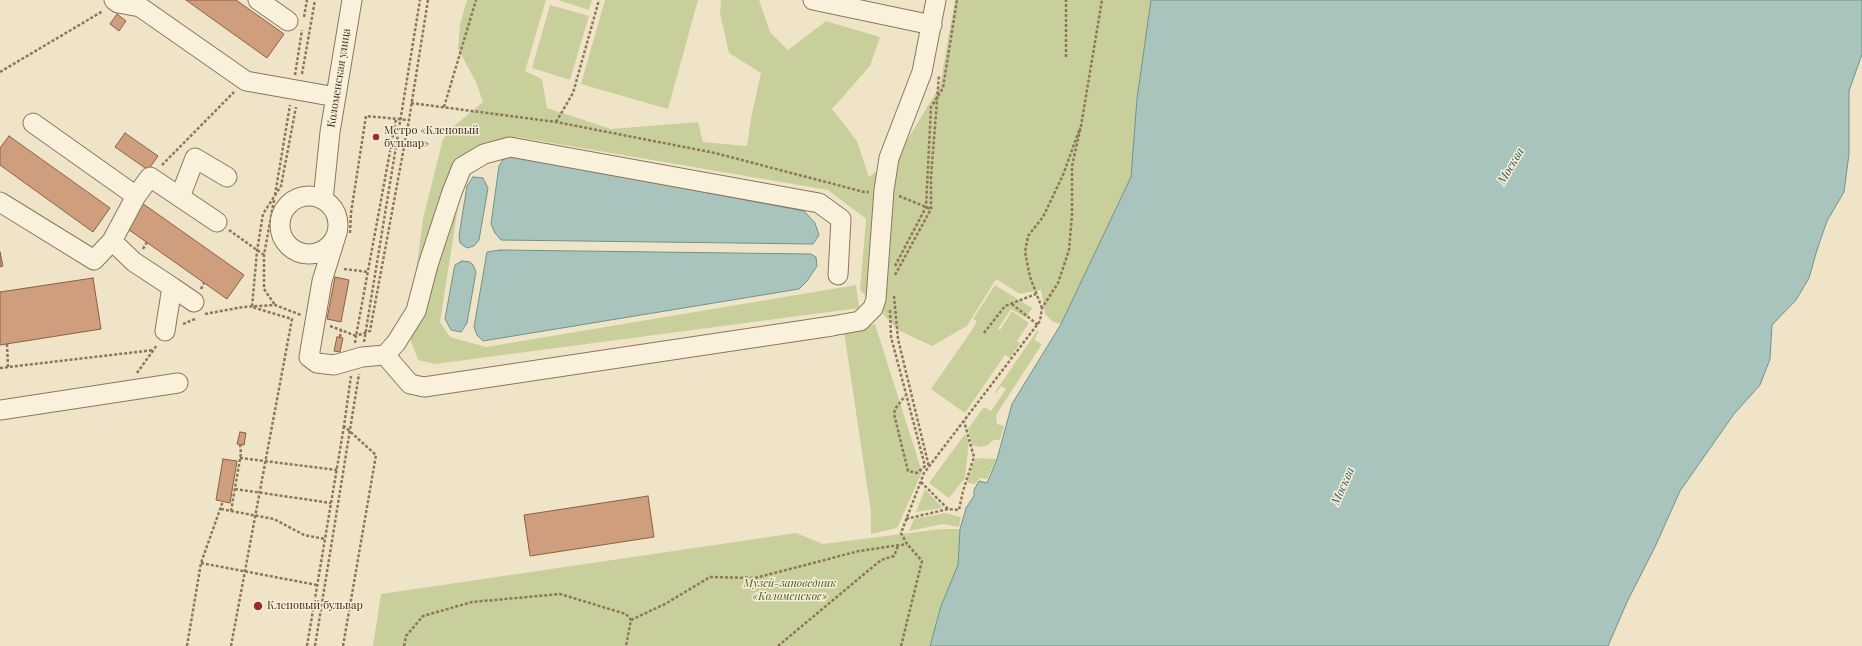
<!DOCTYPE html>
<meta charset="utf-8">
<style>
body{margin:0}
canvas{display:block;background:#f0e4c8}
</style>
<canvas width="1862" height="646"></canvas>
<script>
const ctx = document.querySelector('canvas').getContext('2d');
ctx.lineJoin = 'round';
function fill(path, color) { ctx.fillStyle = color; ctx.fill(path, 'evenodd'); }
const shape = rows => new Path2D(rows.map(r => 'M' + r).join(''));
function strokePath(path, color, width, dash) { ctx.strokeStyle = color; ctx.lineWidth = width; ctx.lineCap = dash ? 'butt' : 'round'; ctx.setLineDash(dash || []); ctx.stroke(path); }
function drawText(font, color, halo, rows, align = 'center') {
  ctx.font = font + ' "Playfair Display",serif'; ctx.lineWidth = 3; ctx.setLineDash([]); ctx.textBaseline = 'middle'; ctx.strokeStyle = halo; ctx.fillStyle = color; for (const [text, x, y, turn = 0] of rows) {
    ctx.save(); ctx.translate(x, y); ctx.rotate((+turn || 0) * Math.PI / 180); ctx.textAlign = isNaN(turn) ? turn : align; if (halo) ctx.strokeText(text, 0, 0); ctx.fillText(text, 0, 0); ctx.restore();
  }
}
fill(shape([
 [467,0,546,0,525,71,542,79,547,108,611,129,698,122,703,142,747,146,751,118,761,73,729,53,720,13,721,0,759,0,770,32,788,50,826,21,880,37,870,66,832,109,857,141,869,177,898,155,940,86,955,0,1151,0,1137,99,1131,177,1061,324,1053,322,1045,314,1041,290,1020,294,996,279,967,326,932,346,898,330,860,290,866,219,828,190,517,137,482,149,463,175,440,322,450,337,486,347,856,285,859,308,435,364,418,360,404,322,416,272,423,219,443,139,454,126,483,102,476,82,458,49,460,24],
 [558,0,592,0,589,10],
 [605,0,698,0,668,109,581,84],
 [550,5,589,16,570,80,532,68],
 [995,285,1032,308,1026,318,1011,309,998,329,1000,330,1012,311,1029,323,1017,341,1020,343,1010,358,1005,355,965,413,931,389,972,330,977,321,973,319],
 [875,324,922,472,897,528,871,534,871,512,844,332],
 [1037,331,1039,331,1034,340,1042,344,996,415,997,424,1004,426,1000,440,993,440,988,445,981,447,972,445,968,429,984,407,991,411,1006,389,1001,386,996,393,995,392],
 [965,434,969,442,965,478,949,498,929,483],
 [981,458,996,459,987,479,980,478,975,484,968,483,967,481,975,459],
 [925,489,943,508,916,512],
 [945,513,961,517,959,527,943,524,909,531,914,519],
 [941,529,960,529,958,565,941,606,930,646,373,646,381,594,796,533,823,544]
]), '#c9cf9b');
const water = shape([
 [1151,0,1862,0,1862,54,1849,91,1849,154,1844,192,1827,221,1817,250,1809,278,1796,300,1772,325,1770,359,1760,385,1734,414,1680,491,1655,547,1627,602,1608,646,930,646,941,606,958,565,960,529,966,508,974,496,974,490,979,481,987,483,997,459,1012,404,1061,324,1131,177,1137,99,1151,0],
 [506,155,804,211,815,223,819,235,813,244,501,240,495,233,491,224,499,166,506,155],
 [473,177,483,178,488,188,479,240,474,246,467,248,460,243,459,236,467,186,473,177],
 [500,250,811,254,816,257,817,266,807,281,799,289,483,341,477,335,474,327,487,252,500,250],
 [462,261,470,262,473,265,476,272,467,323,461,332,451,330,445,319,454,269,455,265,462,261]
]);
fill(water, '#a9c4bc');
strokePath(water, '#6f938a', 1);
const building = shape([
 [186,0,236,0,284,34,267,58,186,0],
 [117,14,126,21,119,31,110,24,117,14],
 [125,133,158,156,148,170,115,147,125,133],
 [9,136,110,208,93,232,0,165,0,148,9,136],
 [142,203,244,275,227,299,125,227,142,203],
 [0,252,3,266,0,267,0,252],
 [335,277,349,280,341,322,327,319,335,277],
 [93,278,101,329,0,345,0,292,93,278],
 [337,337,343,338,340,352,334,351,337,337],
 [240,432,246,433,244,445,237,444,240,432],
 [223,459,237,461,230,503,216,500,223,459],
 [648,496,654,537,530,556,524,515,648,496]
]);
fill(building, '#cf9f7d');
strokePath(building, '#8d5f41', 1);
const minor = shape([
 [114,0,118,3,140,7,246,81,336,97],
 [258,0,288,21],
 [813,0,932,25],
 [33,123,136,196,112,241],
 '280 225a29 29 0 1 1 58 0a29 29 0 1 1-58 0Z',
 [136,196,150,177,217,222],
 [180,197,195,158,227,177],
 [323,200,330,132,352,0],
 [0,202,94,260,112,241,134,262,172,287,165,331],
 [335,239,322,281,309,357,317,363,334,365,362,357,385,355],
 [838,275,841,219,819,203,510,147,484,154,462,167,452,192,428,265,416,311,396,343,385,355,410,384,424,387,832,326,860,321,873,308,876,299,884,190,889,158,922,72,936,0],
 [172,287,194,302],
 [0,410,178,383]
]);
strokePath(minor, '#8d765c', 21);
strokePath(shape([
 [304,17,307,0],
 [1066,57,1066,0],
 [0,72,103,11],
 [302,74,315,0],
 [295,75,302,30],
 [411,103,556,122,715,153,864,192,869,192],
 [444,107,476,0],
 [556,122,573,93,599,0],
 [162,165,234,92],
 [275,195,290,105],
 [899,196,931,209],
 [274,200,264,255,264,289,275,305],
 [229,230,264,255],
 [350,233,351,213,366,116,409,120],
 [143,249,147,242],
 [895,266,926,207,931,107,943,88,957,0],
 [344,269,368,272],
 [895,275,931,209,931,177,939,75],
 [201,289,204,283],
 [894,296,898,339,929,467],
 [1012,304,1038,325],
 [1042,308,1030,277,1025,252,1028,236,1043,217,1063,175,1080,128],
 [890,310,891,337,925,466,917,473,908,471,894,414,895,409,905,396],
 [205,314,243,307,275,305,301,315],
 [183,324,195,319],
 [330,326,341,330],
 [984,333,1005,306,1036,294],
 [340,337,341,330,356,336,396,119],
 [364,342,420,0],
 [355,343,356,336,370,331,409,120,428,0],
 [7,344,8,367],
 [0,368,154,350],
 [137,373,157,345],
 [240,458,337,470],
 [921,482,948,509,959,510,963,491,974,457,964,421],
 [235,489,331,503],
 [221,509,231,511,241,453,240,444],
 [231,511,274,519,304,535,325,539],
 [906,519,948,509],
 [201,563,317,585],
 [631,620,665,604,710,577,755,578,859,551,907,544],
 [187,646,201,563,223,501],
 [231,646,292,319,252,307,257,251,263,214,281,186,296,107],
 [307,646,344,426],
 [315,646,359,374],
 [343,646,376,455,344,426,351,376],
 [404,646,406,636,423,616,472,602,560,594,626,614,631,620,626,646],
 [778,646,881,560,894,556,898,546],
 [901,646,922,561,907,544,901,533,924,473,1040,321,1042,308,1058,283,1069,250,1072,215,1072,166,1081,126,1102,0]
]), '#8d765c', 2.5, [3, 2]);
strokePath(minor, '#faf1dc', 19);
for (const [x, y, r, color] of [
 [376,137,4,"#9e2a2b"],
 [258,606,5,"#9e2a2b"]
]) { const dot = new Path2D(); dot.arc(x, y, r, 0, 2 * Math.PI); ctx.fillStyle = color; ctx.fill(dot); strokePath(dot, '#f7eed8', 1.5); }
drawText('11px', '#3d2e20', '#f7eed8', [
 ["Коломенская улица",339,78,-81]
]);
drawText('11px', '#3d2e20', '#f7eed8', [
 ["Метро «Кленовый",384,131],
 ["бульвар»",384,144],
 ["Кленовый бульвар",267,606]
], 'left');
drawText('italic 11px', '#4d5a26', '#f7eed8', [
 ["Музей-заповедник",790,584],
 ["«Коломенское»",790,597]
]);
drawText('italic 12px', '#2f5d5a', '#f7eed8', [
 ["Москва",1511,166,-59],
 ["Москва",1343,486,-66]
]);
</script>
